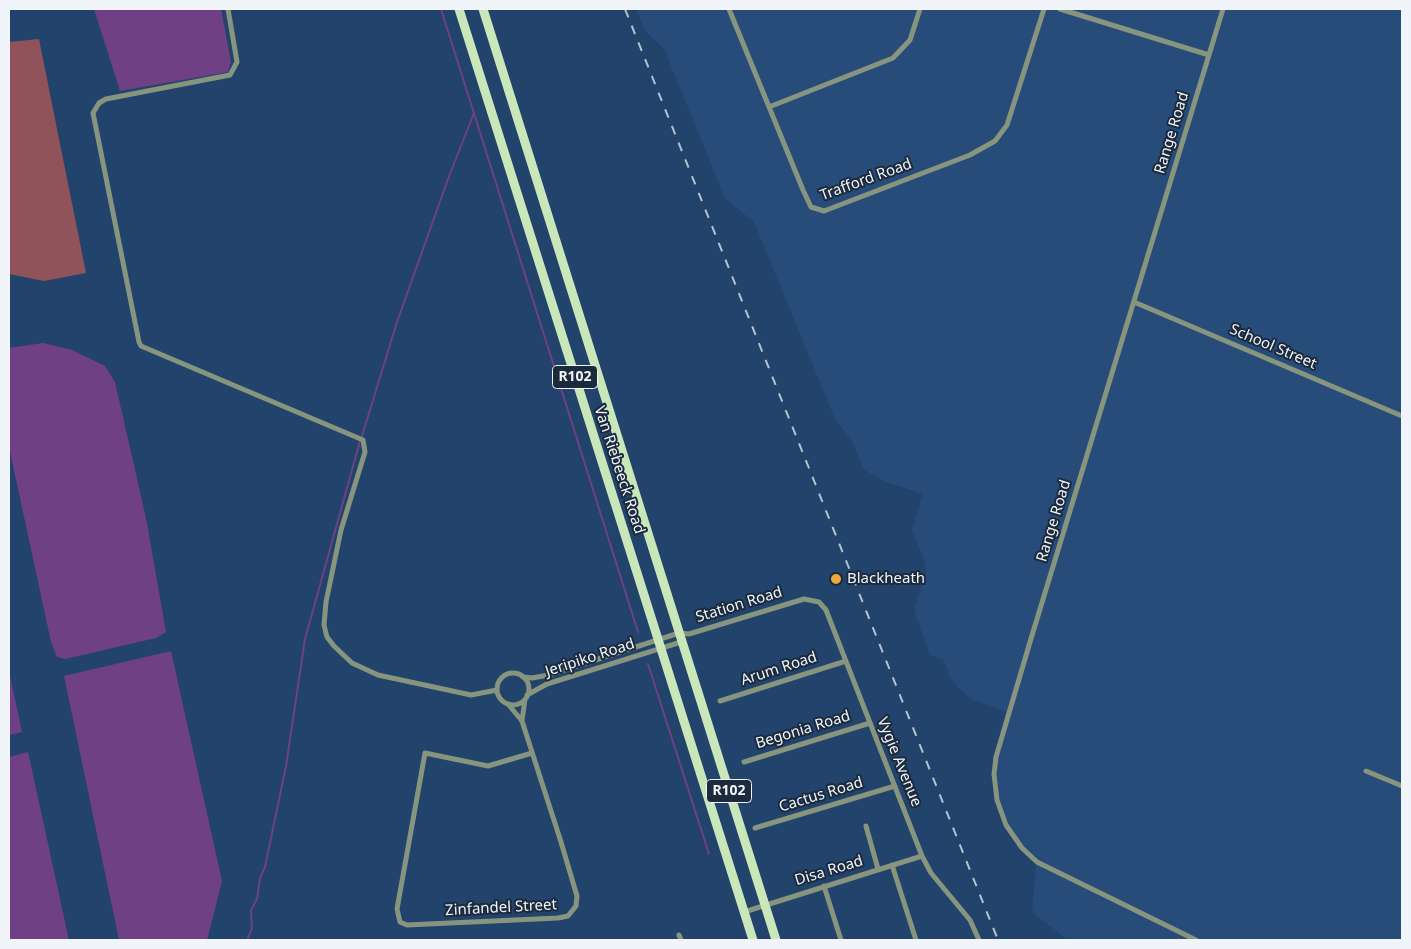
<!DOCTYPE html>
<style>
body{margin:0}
#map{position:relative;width:1411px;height:949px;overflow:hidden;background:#22436b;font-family:"Noto Sans",sans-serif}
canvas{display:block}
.frame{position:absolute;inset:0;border:10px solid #f1f5fa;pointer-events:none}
</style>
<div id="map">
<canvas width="1411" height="949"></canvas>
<div class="frame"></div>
</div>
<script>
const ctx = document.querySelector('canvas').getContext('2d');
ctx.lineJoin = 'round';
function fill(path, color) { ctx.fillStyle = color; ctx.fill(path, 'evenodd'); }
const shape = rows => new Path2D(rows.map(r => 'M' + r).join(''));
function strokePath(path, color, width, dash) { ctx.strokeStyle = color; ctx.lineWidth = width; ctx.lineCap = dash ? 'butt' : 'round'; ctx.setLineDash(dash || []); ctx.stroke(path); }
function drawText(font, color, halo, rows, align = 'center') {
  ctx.font = font + ' "Noto Sans",sans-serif'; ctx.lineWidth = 4; ctx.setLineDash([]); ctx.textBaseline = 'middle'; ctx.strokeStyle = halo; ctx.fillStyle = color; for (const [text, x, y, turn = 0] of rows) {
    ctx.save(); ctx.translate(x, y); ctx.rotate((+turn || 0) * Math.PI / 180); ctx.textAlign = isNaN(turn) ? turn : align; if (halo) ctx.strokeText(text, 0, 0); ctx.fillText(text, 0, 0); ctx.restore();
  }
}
fill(shape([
 [636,9,1402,9,1402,940,1068,940,1032,912,1036,863,1017,844,997,803,995,757,1006,712,971,699,957,687,950,677,944,660,930,655,914,610,926,572,925,562,912,530,923,494,883,481,864,470,852,441,835,419,754,222,725,198,664,49,645,31]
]), '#274c7a');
fill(shape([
 [39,39,86,273,44,281,9,274,9,42]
]), '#8f5359');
fill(shape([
 [94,9,221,9,231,62,228,72,120,91],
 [43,343,72,350,105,366,115,382,146,518,166,632,156,638,65,659,57,657,51,642,9,447,9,348],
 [171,651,222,881,207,940,119,940,64,676],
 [9,671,22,732,9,735],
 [28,752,69,940,9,940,9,757]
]), '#704085');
strokePath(shape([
 [441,9,638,632],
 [362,436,397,322,448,179,474,113],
 [648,664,709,854],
 [247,940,252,928,251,910,257,899,260,878,265,867,286,766,305,639,360,441]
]), '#704085', 2);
strokePath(shape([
 [228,9,237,62,230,75,106,99,99,103,93,113,139,342,141,346,363,440,365,452,341,530,326,602,324,625,327,637,334,646,352,663,378,675,471,695,497,690],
 [729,9,803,190,811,207,824,211,970,155,995,141,1007,125,1044,9],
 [1060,9,1209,55],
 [769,107,893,58,910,40,920,9],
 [1134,302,1402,416],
 '497 689a16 16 0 1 1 32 0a16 16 0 1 1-32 0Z',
 [523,677,532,678,549,675,679,633,689,634,804,599,819,602,826,610,922,856,931,873,970,920,979,940],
 [527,695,547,684,681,642,683,639],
 [720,701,846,661],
 [508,704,522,721,561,842,577,896,576,906,568,916,558,918,407,925,400,922,397,909,425,753,488,766,532,753],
 [522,721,525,699],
 [744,762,870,723],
 [1366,771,1402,786],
 [866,826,878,869],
 [755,828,895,786],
 [892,865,916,940],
 [824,886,841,940],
 [744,912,922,856],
 [679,935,681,940],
 [1196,940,1037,862,1022,848,1006,825,997,800,994,774,996,757,1030,642,1223,9]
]), '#87957f', 5);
strokePath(shape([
 [459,9,753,940],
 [483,9,776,940]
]), '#cae7ba', 9);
strokePath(shape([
 [625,9,998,940]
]), '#b6c2d1', 2, [9, 9]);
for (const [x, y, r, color] of [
 [836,579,6,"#eda83c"]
]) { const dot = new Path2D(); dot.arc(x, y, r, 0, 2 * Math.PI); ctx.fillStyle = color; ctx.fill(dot); strokePath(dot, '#1b2a3c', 2); }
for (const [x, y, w] of [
 [575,377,45],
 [729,791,45]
]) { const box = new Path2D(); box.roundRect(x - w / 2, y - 11.5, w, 23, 4); ctx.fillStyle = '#1b2a3c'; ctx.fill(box); strokePath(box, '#f1f5fa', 1); }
drawText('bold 14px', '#f1f5fa', null, [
 ["R102",575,377],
 ["R102",729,791]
]);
drawText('15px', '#f1f5fa', '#1b2a3c', [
 ["Range Road",1172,133,-73],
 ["Trafford Road",866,180,-20],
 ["School Street",1273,347,23],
 ["Van Riebeeck Road",619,470,72],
 ["Range Road",1054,521,-73],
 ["Station Road",739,605,-17],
 ["Jeripiko Road",590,658,-18],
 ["Arum Road",779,669,-18],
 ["Begonia Road",803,730,-17],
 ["Vygie Avenue",899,762,68],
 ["Cactus Road",821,795,-17],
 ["Disa Road",829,871,-17],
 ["Zinfandel Street",501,908,-3]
]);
drawText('15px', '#f1f5fa', '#1b2a3c', [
 ["Blackheath",847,579]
], 'left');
</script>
